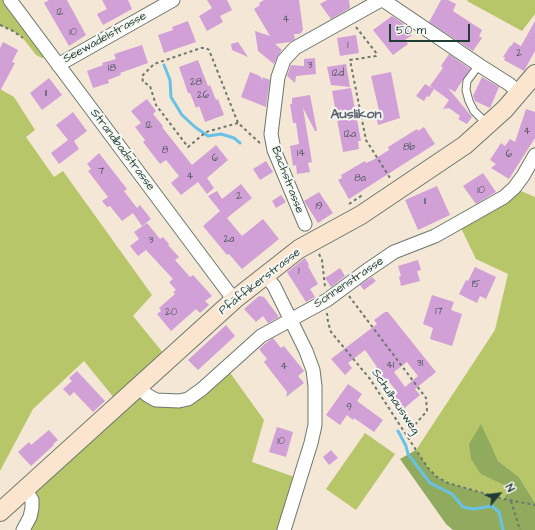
<!DOCTYPE html>
<meta charset="utf-8">
<style>
body{margin:0}
#map{position:relative;width:535px;height:530px;overflow:hidden;background:#f5e7d6;font-family:"Architects Daughter",sans-serif}
canvas{display:block}
.north{position:absolute;left:479px;top:474px;width:40px;height:40px;-webkit-text-stroke:3px #f6f6f2;paint-order:stroke;rotate:61deg;font-size:11px;font-weight:700;line-height:16px;text-align:center;color:#1f3d34}
.north::after{content:'';display:block;margin:auto;width:14px;height:18px;background:#1f3d34;clip-path:polygon(50% 0,100% 100%,50% 72%,0 100%)}
.scale{position:absolute;left:389px;top:24px;width:81px;height:18px;box-sizing:border-box;border:2px solid #1f3d34;border-top:0;padding-left:5px;font-size:12px;line-height:14px;white-space:nowrap;color:#1f3d34;-webkit-text-stroke:3px #f6f6f2;paint-order:stroke}
</style>
<div id="map">
<canvas width="535" height="530"></canvas>
<div class="north">N</div>
<div class="scale">50 m</div>
</div>
<script>
const ctx = document.querySelector('canvas').getContext('2d');
ctx.lineJoin = 'round';
function fill(path, color) { ctx.fillStyle = color; ctx.fill(path, 'evenodd'); }
const shape = rows => new Path2D(rows.map(r => 'M' + r).join(''));
function strokePath(path, color, width, dash) { ctx.strokeStyle = color; ctx.lineWidth = width; ctx.lineCap = dash ? 'butt' : 'round'; ctx.setLineDash(dash || []); ctx.stroke(path); }
function drawText(font, color, halo, rows, align = 'center') {
  ctx.font = font + ' "Architects Daughter",sans-serif'; ctx.lineWidth = 4; ctx.setLineDash([]); ctx.textBaseline = 'middle'; ctx.strokeStyle = halo; ctx.fillStyle = color; for (const [text, x, y, turn = 0] of rows) {
    ctx.save(); ctx.translate(x, y); ctx.rotate((+turn || 0) * Math.PI / 180); ctx.textAlign = isNaN(turn) ? turn : align; if (halo) ctx.strokeText(text, 0, 0); ctx.fillText(text, 0, 0); ctx.restore();
  }
}
fill(shape([
 [0,0,10,0,52,57,42,58,36,55,22,37,13,31,0,25],
 [468,0,535,0,535,14,522,31,467,1],
 [0,89,14,97,35,130,26,137,54,177,63,171,152,295,133,316,164,354,139,386,147,395,179,401,226,367,264,420,252,462,300,479,284,530,23,530,30,517,25,489,119,404,84,361,33,409,0,471],
 [514,188,535,197,535,503,519,477,498,461,491,448,482,474,508,487,504,499,448,483,437,477,428,468,416,450,495,330,508,274,476,259,459,224],
 [365,433,395,454,356,510,326,489]
]), '#b6c669');
fill(shape([
 [481,424,498,461,519,477,535,503,535,530,453,530,446,524,400,459,416,450,428,468,437,477,448,483,504,499,508,487,481,474,471,459,469,444]
]), '#90ab5d');
strokePath(shape([
 [164,65,170,80,171,97,182,115,195,127,208,136,221,134,234,138,240,143],
 [398,431,406,446,408,454,430,483,452,494,463,507,474,509,492,506,499,512,503,530]
]), '#68c2e6', 3);
fill(shape([
 [49,0,67,0,86,35,69,46,44,3],
 [102,0,128,0,132,9,103,25,97,14,107,9],
 [207,0,227,0,232,10,220,16,223,22,207,31,199,16,212,8],
 [264,0,299,0,303,30,300,34,294,34,295,39,290,42,275,44,282,50,277,57,274,64,258,51,255,31,270,36,254,9,260,5,259,3],
 [327,0,349,0,350,8,331,19,320,4],
 [441,0,448,0,456,4,453,11,482,30,479,36,482,38,473,51,429,22],
 [392,16,404,24,412,35,405,40,408,44,393,55,373,30],
 [188,21,196,42,164,53,158,35,173,30,172,27],
 [535,21,535,51,524,71,504,60,505,57,503,57,510,46,511,46,514,42,521,46],
 [356,35,359,53,340,56,337,38],
 [3,42,18,50,12,62,15,63,0,91,0,48],
 [238,42,248,57,232,50,231,44],
 [142,45,148,63,120,73,121,75,108,80,109,83,93,88,87,71,103,65,102,63,116,59,114,54],
 [449,54,470,69,455,92,448,88,472,117,467,124,458,119,460,116,449,108,450,108,443,109,449,100,430,86,443,68,441,66],
 [315,58,316,74,296,76,295,83,287,76,291,65,304,66,304,59],
 [198,60,208,86,210,85,216,100,218,99,224,115,205,122,199,106,196,108,190,93,188,93,179,67],
 [346,64,350,87,331,85,327,67],
 [250,72,260,76,263,81,262,77,270,80,266,107,241,97],
 [391,72,400,118,378,125,376,115,380,115,371,76],
 [482,77,499,87,490,108,475,101,473,96],
 [49,78,62,95,42,110,30,93],
 [425,84,434,89,429,97,427,96,424,101,416,96],
 [351,88,361,141,358,141,359,149,343,152,332,91],
 [310,95,317,131,315,131,303,108,312,162,308,163,310,172,297,174,296,165,293,166,290,146,299,144,296,123,293,123,290,104,292,104,292,98],
 [147,99,156,111,153,114,163,126,162,127,192,165,216,145,228,160,207,178,214,188,207,194,198,182,181,195,171,183,179,176,166,160,160,164,143,142,145,140,135,127,141,123,131,111],
 [526,109,535,112,535,138,509,179,491,168,496,164,490,160,501,143,505,146,510,139,515,142],
 [73,112,87,131,74,141,79,149,59,164,51,153,68,140,56,125],
 [424,127,435,144,349,199,338,180,342,178,341,175,365,161,366,163,373,160,389,150,388,147,417,129,418,131],
 [99,153,127,189,124,191,137,208,140,205,151,219,142,226,133,213,122,221,110,206,107,207,102,201,108,197,88,171,91,169,87,164],
 [266,161,273,172,260,180,253,169],
 [483,173,496,192,476,204,463,186],
 [241,184,252,198,227,218,242,236,263,219,279,239,242,269,229,254,227,255,203,226,220,211,208,196,217,191,222,199],
 [437,186,450,215,418,230,405,200],
 [319,192,333,213,318,223,304,201],
 [281,195,286,202,276,208,272,201],
 [147,223,160,239,163,237,169,244,168,245,179,257,175,260,190,277,193,275,212,296,205,301,209,305,200,313,196,309,171,331,157,314,161,311,159,308,175,294,173,292,176,290,169,282,173,279,146,250,138,256,130,246,139,239,134,232],
 [305,258,309,265,308,266,318,284,310,289,315,297,306,302,287,272],
 [418,260,421,270,417,271,420,281,401,286,399,277,401,276,398,266],
 [475,267,496,277,486,299,480,296,477,303,459,294,466,280,468,281],
 [340,268,345,276,331,287,325,278],
 [372,277,376,281,364,290,360,285],
 [432,295,454,302,451,310,462,314,452,346,430,339,433,328,423,324],
 [259,296,264,297,279,317,268,323,263,316,256,322,244,309],
 [385,312,388,312,436,372,415,389,420,395,401,411,391,398,398,393,386,378,380,383,371,372,377,367,365,350,348,363,352,368,345,375,331,359,377,324,374,320],
 [407,362,418,376,405,387,394,372],
 [226,325,235,336,198,370,188,360],
 [273,338,281,348,284,346,304,371,298,376,304,383,286,397,287,392,264,362,267,359,259,349,266,343],
 [77,371,105,401,93,412,74,392,70,396,63,389,72,381,69,378],
 [348,384,362,394,357,401,383,420,374,432,354,418,353,420,347,415,340,425,326,415],
 [277,427,293,432,286,457,269,452],
 [49,430,58,440,53,444,54,445,31,466,18,452,29,442,31,445],
 [331,450,338,458,329,465,323,457]
]), '#d1a0d6');
const lane = shape([
 [479,65,467,81,466,90,469,101,474,111,487,124]
]);
const street = shape([
 [10,0,234,300],
 [383,0,479,65,509,84,520,93],
 [58,65,173,0],
 [305,224,274,150,271,134,278,77,284,60,295,48,381,0],
 [265,275,274,286,306,351,313,370,315,386,315,425,311,443,284,530],
 [138,386,147,395,156,400,179,401,188,399,202,389,261,336,327,300,366,271,394,252,435,236,504,197,514,188,523,176,535,155],
 [23,530,30,517,32,508,32,500,29,495,25,489]
]);
const secondary = shape([
 [0,512,234,300,299,249,361,215,465,145,505,109,535,74]
]);
strokePath(lane, '#6a786d', 9);
strokePath(street, '#6a786d', 15);
strokePath(secondary, '#6a786d', 20);
strokePath(shape([
 [0,25,13,31,23,38],
 [356,27,377,54,376,56,350,60,366,140,390,178],
 [238,123,206,132,188,147,156,105,150,86,143,82,142,76,154,64,201,48,206,48,209,50,238,123,261,144],
 [349,204,364,194],
 [319,254,322,260,325,287],
 [349,296,426,398,427,411,406,435],
 [327,313,328,322,331,332,370,379,416,450,428,468,437,477,448,483,504,499,535,505],
 [511,501,520,530]
]), '#6a786d', 2, [3, 3]);
strokePath(lane, '#fff', 7);
strokePath(street, '#fff', 13);
strokePath(secondary, '#fce5cf', 18);
drawText('10px', '#4c565c', null, [
 ["12",60,13],
 ["4",286,20],
 ["10",73,33],
 ["1",348,46],
 ["2",519,54],
 ["3",310,66],
 ["18",112,69],
 ["12d",338,74],
 ["28",196,83],
 ["11",46,94],
 ["26",203,96],
 ["12",149,126],
 ["4",527,132],
 ["12a",350,135],
 ["8b",409,148],
 ["8",165,151],
 ["14",301,154],
 ["6",509,155],
 ["6",215,159],
 ["7",101,172],
 ["4",190,177],
 ["8a",360,179],
 ["10",481,191],
 ["2",239,197],
 ["11",425,202],
 ["19",319,207],
 ["2a",229,240],
 ["3",151,241],
 ["1",299,272],
 ["15",476,285],
 ["17",439,312],
 ["20",171,313],
 ["31",420,364],
 ["41",390,366],
 ["4",284,367],
 ["9",349,408],
 ["10",281,442]
]);
drawText('12px', '#1f3d34', '#f6f6f2', [
 ["Seewadelstrasse",105,38,-29],
 ["Strandbadstrasse",122,150,53],
 ["Bachstrasse",287,180,69],
 ["Pfäffikerstrasse",260,282,-38],
 ["Sonnenstrasse",349,283,-34],
 ["Schulhausweg",395,402,56]
]);
drawText('bold 14px', '#5d606d', '#f6f6f2', [
 ["Auslikon",356,115]
]);
</script>
